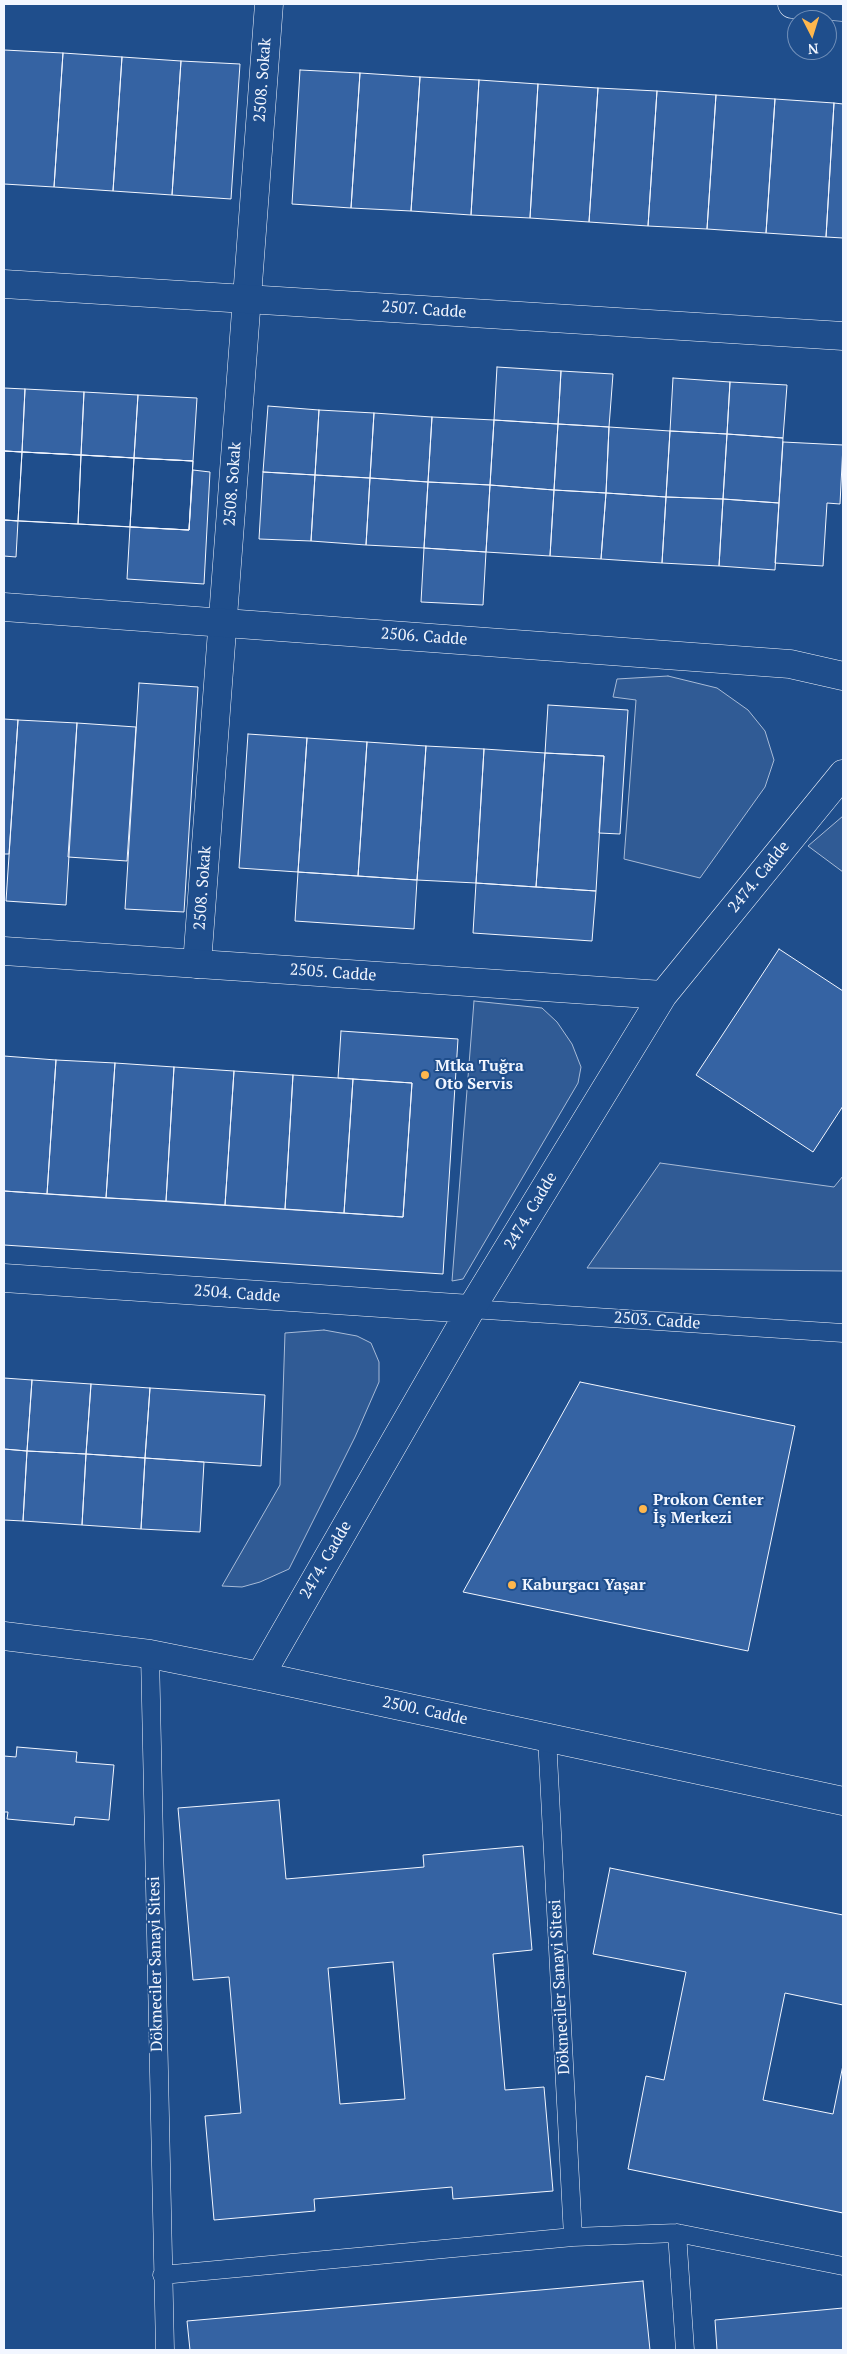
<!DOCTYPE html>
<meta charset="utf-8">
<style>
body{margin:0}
#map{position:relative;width:847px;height:2354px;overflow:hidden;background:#1f4e8c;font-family:"PT Serif",serif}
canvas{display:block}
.frame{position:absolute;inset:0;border:5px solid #f2f6ff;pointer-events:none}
.north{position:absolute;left:787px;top:10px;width:50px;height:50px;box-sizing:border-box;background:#1f4e8c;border:1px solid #7391ba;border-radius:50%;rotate:175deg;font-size:14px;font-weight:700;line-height:20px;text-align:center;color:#f2f6ff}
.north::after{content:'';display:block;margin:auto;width:18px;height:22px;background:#ffb74d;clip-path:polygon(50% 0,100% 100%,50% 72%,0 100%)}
</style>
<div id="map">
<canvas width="847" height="2354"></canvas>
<div class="frame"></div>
<div class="north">N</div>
</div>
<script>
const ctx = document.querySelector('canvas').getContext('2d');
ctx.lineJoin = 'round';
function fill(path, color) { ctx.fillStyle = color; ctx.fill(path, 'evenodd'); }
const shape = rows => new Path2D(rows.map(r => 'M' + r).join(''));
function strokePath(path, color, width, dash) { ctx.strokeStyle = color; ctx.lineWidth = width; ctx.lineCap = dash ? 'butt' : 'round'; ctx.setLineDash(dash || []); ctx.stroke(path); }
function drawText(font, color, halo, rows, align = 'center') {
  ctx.font = font + ' "PT Serif",serif'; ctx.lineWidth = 4; ctx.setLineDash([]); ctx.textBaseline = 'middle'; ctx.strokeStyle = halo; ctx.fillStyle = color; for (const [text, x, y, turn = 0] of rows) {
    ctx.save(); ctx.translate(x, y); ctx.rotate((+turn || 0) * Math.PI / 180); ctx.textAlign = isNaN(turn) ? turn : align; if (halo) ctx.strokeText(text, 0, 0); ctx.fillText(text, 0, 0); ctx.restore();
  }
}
const built = shape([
 [668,676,717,688,748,710,765,731,774,760,765,787,700,878,624,859,636,700,613,697,617,679,668,676],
 [843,816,843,872,808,846,843,816],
 [474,1001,542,1008,557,1022,572,1044,581,1067,578,1083,463,1279,452,1281,474,1001],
 [660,1163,834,1187,843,1176,843,1271,587,1268,660,1163],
 [324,1330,357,1336,371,1343,379,1362,379,1382,355,1437,289,1569,260,1582,242,1587,222,1586,280,1485,285,1333,324,1330]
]);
fill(built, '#305b95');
strokePath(built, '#a8bbd7', 1);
const building = shape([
 [4,50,63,53,54,187,4,184,4,50],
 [63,53,122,57,113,191,54,187,63,53],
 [122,57,181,61,172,195,113,191,122,57],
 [181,61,240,64,231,199,172,195,181,61],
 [300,70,360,73,351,208,292,204,300,70],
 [360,73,420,77,411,211,351,208,360,73],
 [420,77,479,80,471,215,411,211,420,77],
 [479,80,538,84,530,218,471,215,479,80],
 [538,84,598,88,589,222,530,218,538,84],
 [598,88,657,91,648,226,589,222,598,88],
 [657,91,716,95,707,229,648,226,657,91],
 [716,95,775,99,766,233,707,229,716,95],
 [775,99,834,103,826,237,766,233,775,99],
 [834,103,843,104,843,238,826,237,834,103],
 [497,367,561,371,558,424,494,420,497,367],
 [561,371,613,374,609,427,558,424,561,371],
 [673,378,730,382,727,434,670,431,673,378],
 [730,382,787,385,783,438,727,434,730,382],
 [4,388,25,389,22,452,4,451,4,388],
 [25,389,84,392,81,455,22,452,25,389],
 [84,392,138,395,134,458,81,455,84,392],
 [138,395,197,398,193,461,134,458,138,395],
 [268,406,319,410,315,475,263,472,268,406],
 [319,410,374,413,370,478,315,475,319,410],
 [374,413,432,417,428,482,370,478,374,413],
 [432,417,494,420,490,485,428,482,432,417],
 [494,420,558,424,554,490,490,485,494,420],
 [558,424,609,427,606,493,554,490,558,424],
 [609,427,670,431,666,497,606,493,609,427],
 [670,431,727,434,723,499,666,497,670,431],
 [727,434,783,438,779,503,723,499,727,434],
 [783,442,843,445,840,504,827,503,823,566,775,563,783,442],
 [4,451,193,461,189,530,4,520,4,451],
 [4,451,22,452,18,521,4,520,4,451],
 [22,452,81,455,78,524,18,521,22,452],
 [81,455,134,458,130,527,78,524,81,455],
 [134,458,193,461,189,530,130,527,134,458],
 [193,470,210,472,204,584,127,579,130,527,189,530,193,470],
 [263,472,315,475,311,541,259,539,263,472],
 [315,475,370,478,366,545,311,541,315,475],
 [370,478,428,482,424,548,366,545,370,478],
 [428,482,490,485,486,552,424,548,428,482],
 [490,485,554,490,550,556,486,552,490,485],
 [554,490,606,493,601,559,550,556,554,490],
 [606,493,666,497,662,563,601,559,606,493],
 [666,497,723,499,719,566,662,563,666,497],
 [723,499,779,503,775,570,719,566,723,499],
 [4,520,18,521,16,557,4,556,4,520],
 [424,548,486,552,483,605,421,602,424,548],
 [139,683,198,687,184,912,125,909,139,683],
 [548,705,628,710,620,834,599,833,604,756,545,753,548,705],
 [4,719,18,720,9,854,4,854,4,719],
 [18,720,77,723,66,905,6,901,18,720],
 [77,723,136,727,127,861,68,857,77,723],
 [248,734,307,738,298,872,239,868,248,734],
 [307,738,367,742,358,876,298,872,307,738],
 [367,742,426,746,417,880,358,876,367,742],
 [426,746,484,749,476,883,417,880,426,746],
 [484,749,545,753,536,887,476,883,484,749],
 [545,753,604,756,596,891,536,887,545,753],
 [298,872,417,880,414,929,295,921,298,872],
 [476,883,596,891,592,941,473,933,476,883],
 [779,949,843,991,843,1106,813,1152,696,1075,779,949],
 [341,1031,458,1039,443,1274,4,1245,4,1191,403,1217,412,1083,338,1078,341,1031],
 [4,1056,56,1060,47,1194,4,1191,4,1056],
 [56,1060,115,1063,106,1198,47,1194,56,1060],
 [115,1063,174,1067,166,1201,106,1198,115,1063],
 [174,1067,234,1071,225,1205,166,1201,174,1067],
 [234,1071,293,1075,285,1209,225,1205,234,1071],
 [293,1075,353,1079,344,1213,285,1209,293,1075],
 [353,1079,412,1083,403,1217,344,1213,353,1079],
 [4,1378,32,1380,27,1451,4,1449,4,1378],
 [32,1380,91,1384,86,1454,27,1451,32,1380],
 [580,1382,795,1426,748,1651,463,1592,580,1382],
 [91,1384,150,1388,145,1458,86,1454,91,1384],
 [150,1388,265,1395,261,1466,145,1458,150,1388],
 [4,1449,27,1451,23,1521,4,1520,4,1449],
 [27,1451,86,1454,82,1525,23,1521,27,1451],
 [86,1454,145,1458,141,1529,82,1525,86,1454],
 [145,1458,204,1462,200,1532,141,1529,145,1458],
 [17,1747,77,1752,76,1762,114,1765,109,1820,75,1817,74,1825,7,1819,8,1812,4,1812,4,1756,16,1757,17,1747],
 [279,1800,286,1879,424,1867,423,1855,523,1846,532,1950,493,1954,505,2090,544,2087,553,2191,453,2199,452,2187,314,2199,315,2211,214,2220,205,2116,241,2113,229,1977,193,1980,178,1808,279,1800],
 [393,1962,405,2099,340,2104,328,1968,393,1962],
 [610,1868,843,1915,843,2005,785,1993,763,2100,833,2114,843,2065,843,2213,628,2169,646,2076,664,2080,686,1972,593,1954,610,1868],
 [643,2281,650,2350,190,2350,187,2321,643,2281],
 [843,2308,843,2350,717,2350,715,2320,843,2308]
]);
fill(building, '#3563a3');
strokePath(building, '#f2f6ff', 1);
const service = shape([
 [471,1309,843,1333],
 [150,1654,165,2350],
 [547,1737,573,2237],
 [677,2233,685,2350],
 [162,2275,573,2237,677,2233,843,2266]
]);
const minor = shape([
 [197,964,269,4]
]);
const tertiary = shape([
 [792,4,843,7],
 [4,284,843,336],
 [4,607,790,664,843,676],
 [4,951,663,995],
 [4,1278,471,1309],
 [4,1636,150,1654,260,1676,843,1801],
 [260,1676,471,1309,663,995,843,774]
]);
strokePath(service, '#f2f6ff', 19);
strokePath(minor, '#f2f6ff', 29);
strokePath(tertiary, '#f2f6ff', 29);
strokePath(service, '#1f4e8c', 18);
strokePath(minor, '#1f4e8c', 28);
strokePath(tertiary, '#1f4e8c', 28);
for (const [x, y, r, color] of [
 [425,1075,5,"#ffb74d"],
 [643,1509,5,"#ffb74d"],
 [512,1585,5,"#ffb74d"]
]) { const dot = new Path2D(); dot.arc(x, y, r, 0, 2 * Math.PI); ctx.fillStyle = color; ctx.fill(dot); strokePath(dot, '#1f4e8c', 2); }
drawText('16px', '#f2f6ff', '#1f4e8c', [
 ["2508. Sokak",263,80,-86],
 ["2507. Cadde",424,310,4],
 ["2508. Sokak",233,484,-86],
 ["2506. Cadde",424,637,4],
 ["2474. Cadde",759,877,-51],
 ["2508. Sokak",203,888,-86],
 ["2505. Cadde",333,973,4],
 ["2474. Cadde",531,1211,-59],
 ["2504. Cadde",237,1294,4],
 ["2503. Cadde",657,1321,4],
 ["2474. Cadde",326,1560,-60],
 ["2500. Cadde",425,1711,12],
 ["Dökmeciler Sanayi Sitesi",156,1964,-91],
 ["Dökmeciler Sanayi Sitesi",560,1987,-93]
]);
drawText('bold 16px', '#f2f6ff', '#1f4e8c', [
 ["Mtka Tuğra",435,1066],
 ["Oto Servis",435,1084],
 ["Prokon Center",653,1500],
 ["İş Merkezi",653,1518],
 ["Kaburgacı Yaşar",522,1585]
], 'left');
</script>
